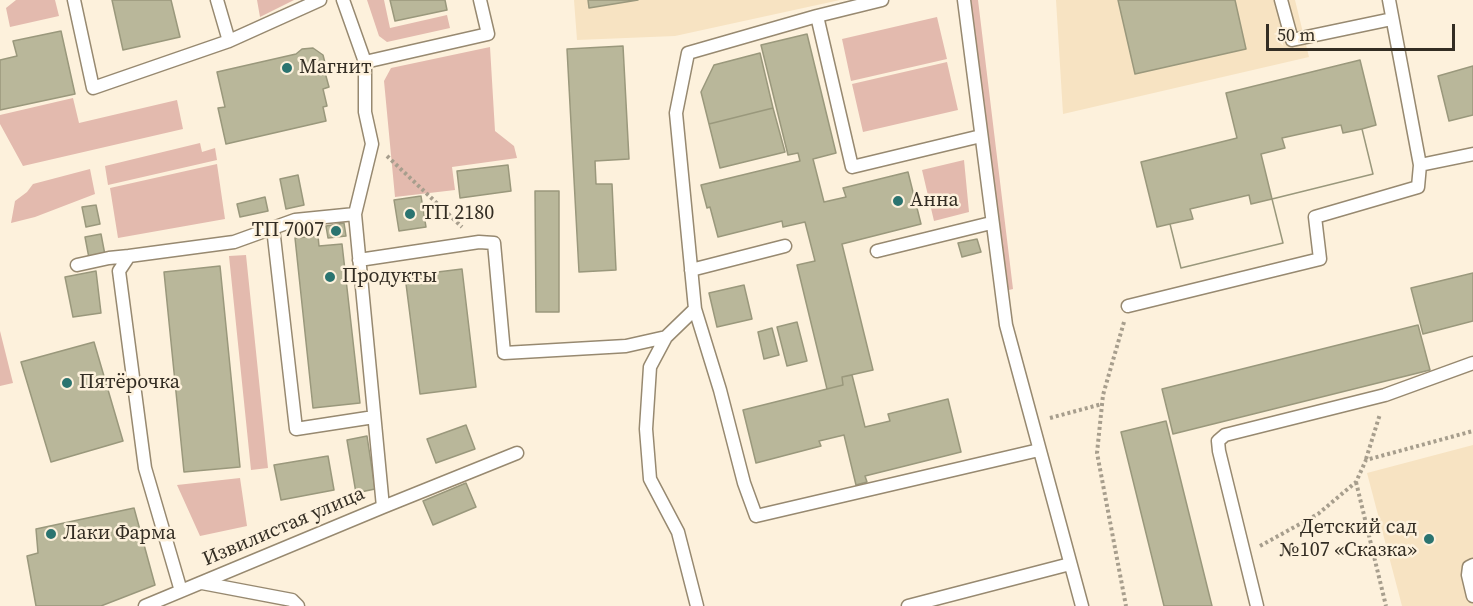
<!DOCTYPE html>
<meta charset="utf-8">
<style>
body{margin:0}
#map{position:relative;width:1473px;height:606px;overflow:hidden;background:#fdf1dc;font-family:"Source Serif 4",serif}
canvas{display:block}
.scale{position:absolute;left:1266px;top:24px;width:189px;height:27px;box-sizing:border-box;border:3px solid #332d23;border-top:0;padding-left:8px;font-size:18px;line-height:21px;white-space:nowrap;color:#332d23;-webkit-text-stroke:4px #fdf1dc;paint-order:stroke}
</style>
<div id="map">
<canvas width="1473" height="606"></canvas>
<div class="scale">50 m</div>
</div>
<script>
const ctx = document.querySelector('canvas').getContext('2d');
ctx.lineJoin = 'round';
function fill(path, color) { ctx.fillStyle = color; ctx.fill(path, 'evenodd'); }
const shape = rows => new Path2D(rows.map(r => 'M' + r).join(''));
function strokePath(path, color, width, dash) { ctx.strokeStyle = color; ctx.lineWidth = width; ctx.lineCap = dash ? 'butt' : 'round'; ctx.setLineDash(dash || []); ctx.stroke(path); }
function drawText(font, color, halo, rows, align = 'center') {
  ctx.font = font + ' "Source Serif 4",serif'; ctx.lineWidth = 5; ctx.setLineDash([]); ctx.textBaseline = 'middle'; ctx.strokeStyle = halo; ctx.fillStyle = color; for (const [text, x, y, turn = 0] of rows) {
    ctx.save(); ctx.translate(x, y); ctx.rotate((+turn || 0) * Math.PI / 180); ctx.textAlign = isNaN(turn) ? turn : align; if (halo) ctx.strokeText(text, 0, 0); ctx.fillText(text, 0, 0); ctx.restore();
  }
}
fill(shape([
 [574,0,840,0,675,36,577,40],
 [1056,0,1295,0,1309,57,1063,114],
 [1473,445,1473,606,1402,606,1367,473]
]), '#f7e3c2');
fill(shape([
 [16,0,55,0,59,16,10,27,6,8],
 [257,0,294,0,260,17],
 [367,0,384,0,390,28,447,15,450,28,387,42,379,36],
 [967,0,978,0,1013,289,1005,291],
 [937,17,947,59,851,81,842,39],
 [490,47,495,131,514,146,517,158,452,167,455,190,395,197,384,81,391,68],
 [947,62,958,110,863,132,852,84],
 [73,98,79,123,177,100,183,129,23,166,0,124,0,115],
 [200,143,202,152,215,148,217,160,108,185,105,166],
 [964,160,969,212,934,221,922,170],
 [217,164,225,219,118,238,110,188],
 [90,169,95,194,35,217,11,223,15,201,27,192,33,184],
 [246,255,268,468,251,470,229,256],
 [0,331,13,383,0,386],
 [240,478,247,526,200,536,177,485]
]), '#e3baae');
const building = shape([
 [112,0,171,0,180,37,123,50,112,0],
 [390,0,445,0,447,10,395,21,390,0],
 [588,0,638,0,589,8,588,0],
 [1118,0,1235,0,1246,49,1135,74,1118,0],
 [61,31,75,94,0,110,0,60,17,56,13,41,61,31],
 [807,34,836,153,813,159,824,202,846,197,843,188,908,172,921,224,842,244,873,370,842,377,843,385,827,389,797,265,815,261,805,222,783,227,782,221,718,237,710,207,707,208,701,185,800,161,798,153,788,155,761,45,807,34],
 [623,46,629,159,595,161,596,184,612,184,616,270,579,272,567,49,623,46],
 [313,48,323,55,325,63,324,69,329,87,323,89,327,106,323,107,326,121,226,144,218,108,225,107,217,72,296,54,302,49,313,48],
 [760,53,773,108,709,124,701,92,714,65,760,53],
 [1360,60,1376,125,1362,129,1373,174,1272,199,1283,243,1181,268,1170,224,1157,227,1141,162,1237,138,1226,93,1360,60],
 [1473,66,1473,115,1449,121,1438,76,1473,66],
 [773,108,785,152,720,168,709,124,773,108],
 [1341,125,1343,133,1362,129,1373,174,1272,199,1261,154,1285,148,1282,138,1341,125],
 [508,165,511,191,460,198,457,171,508,165],
 [298,175,304,205,286,209,280,179,298,175],
 [535,191,559,191,559,312,536,312,535,191],
 [1249,195,1251,204,1272,199,1283,243,1181,268,1170,224,1193,219,1190,209,1249,195],
 [421,196,426,227,399,231,394,200,421,196],
 [265,197,268,211,240,217,237,204,265,197],
 [96,205,100,224,86,227,82,207,96,205],
 [344,223,346,236,328,238,326,226,344,223],
 [101,234,105,255,89,258,85,237,101,234],
 [318,236,319,246,342,244,360,403,313,408,295,238,318,236],
 [977,239,981,252,962,257,958,243,977,239],
 [220,266,240,467,184,472,164,272,220,266],
 [462,269,476,387,420,394,405,276,462,269],
 [96,271,101,313,73,317,65,277,96,271],
 [1473,273,1473,321,1423,334,1411,288,1473,273],
 [744,285,752,319,717,327,709,293,744,285],
 [797,322,807,361,787,366,777,327,797,322],
 [1418,325,1430,370,1173,434,1162,389,1418,325],
 [772,328,779,355,764,359,758,332,772,328],
 [94,342,123,441,51,462,21,362,94,342],
 [852,375,865,427,890,421,888,414,948,399,961,452,865,476,867,482,856,485,844,435,819,441,821,446,756,463,743,410,843,385,842,377,852,375],
 [1166,421,1212,606,1164,606,1121,432,1166,421],
 [466,425,475,449,436,463,427,439,466,425],
 [367,436,375,489,356,493,347,440,367,436],
 [328,456,334,490,281,500,274,465,328,456],
 [466,483,476,507,433,525,423,501,466,483],
 [134,508,155,585,101,606,36,606,27,556,38,553,36,529,134,508]
]);
fill(building, '#b9b79a');
strokePath(building, '#9a987c', 1.5);
const service = shape([
 [74,0,93,88,229,41,320,0],
 [217,0,229,41],
 [343,0,365,62,365,112,372,144,355,214,383,507],
 [882,0,817,16,688,53,676,113,695,309,720,390,744,483,756,516,1039,450],
 [964,0,1006,325,1082,606],
 [1281,0,1292,40,1392,19],
 [1389,0,1420,165],
 [817,16,852,167,981,136],
 [365,62,488,34,480,0],
 [273,228,296,429,374,417],
 [877,251,991,223],
 [359,260,479,242,494,243,504,353,626,346,666,337],
 [77,265,109,258,129,256],
 [691,270,785,246],
 [1128,306,1320,259,1315,217,1418,187,1420,165,1473,154],
 [695,309,666,337,650,367,646,429,650,479,678,532,697,606],
 [1473,565,1469,567,1468,575,1473,596],
 [202,583,292,600,298,606],
 [181,591,145,468,119,271,129,256,234,242,295,220,355,214],
 [145,606,383,507,517,453],
 [908,606,1070,564],
 [1257,606,1219,451,1218,441,1225,435,1385,395,1473,363]
]);
strokePath(service, '#978970', 15);
strokePath(shape([
 [387,156,462,227],
 [1124,322,1103,395,1097,453,1126,606],
 [1050,418,1102,404],
 [1366,459,1380,414],
 [1356,482,1386,606],
 [1260,546,1318,514,1356,482,1366,460,1473,431]
]), '#a79e8d', 4, [3, 3]);
strokePath(service, '#fff', 12);
for (const [x, y, r, color] of [
 [287,68,6,"#2b7470"],
 [898,201,6,"#2b7470"],
 [410,214,6,"#2b7470"],
 [336,231,6,"#2b7470"],
 [330,277,6,"#2b7470"],
 [67,383,6,"#2b7470"],
 [51,534,6,"#2b7470"],
 [1429,539,6,"#2b7470"]
]) { const dot = new Path2D(); dot.arc(x, y, r, 0, 2 * Math.PI); ctx.fillStyle = color; ctx.fill(dot); strokePath(dot, '#fdf1dc', 2); }
drawText('20px', '#332d23', '#fdf1dc', [
 ["Магнит",299,68],
 ["Анна",910,201],
 ["ТП 2180",422,214],
 ["ТП 7007",324,231,"right"],
 ["Продукты",342,277],
 ["Пятёрочка",79,383],
 ["Детский сад",1417,528,"right"],
 ["№107 «Сказка»",1417,551,"right"],
 ["Лаки Фарма",63,534]
], 'left');
drawText('20px', '#332d23', '#fdf1dc', [
 ["Извилистая улица",284,527,-23]
]);
</script>
